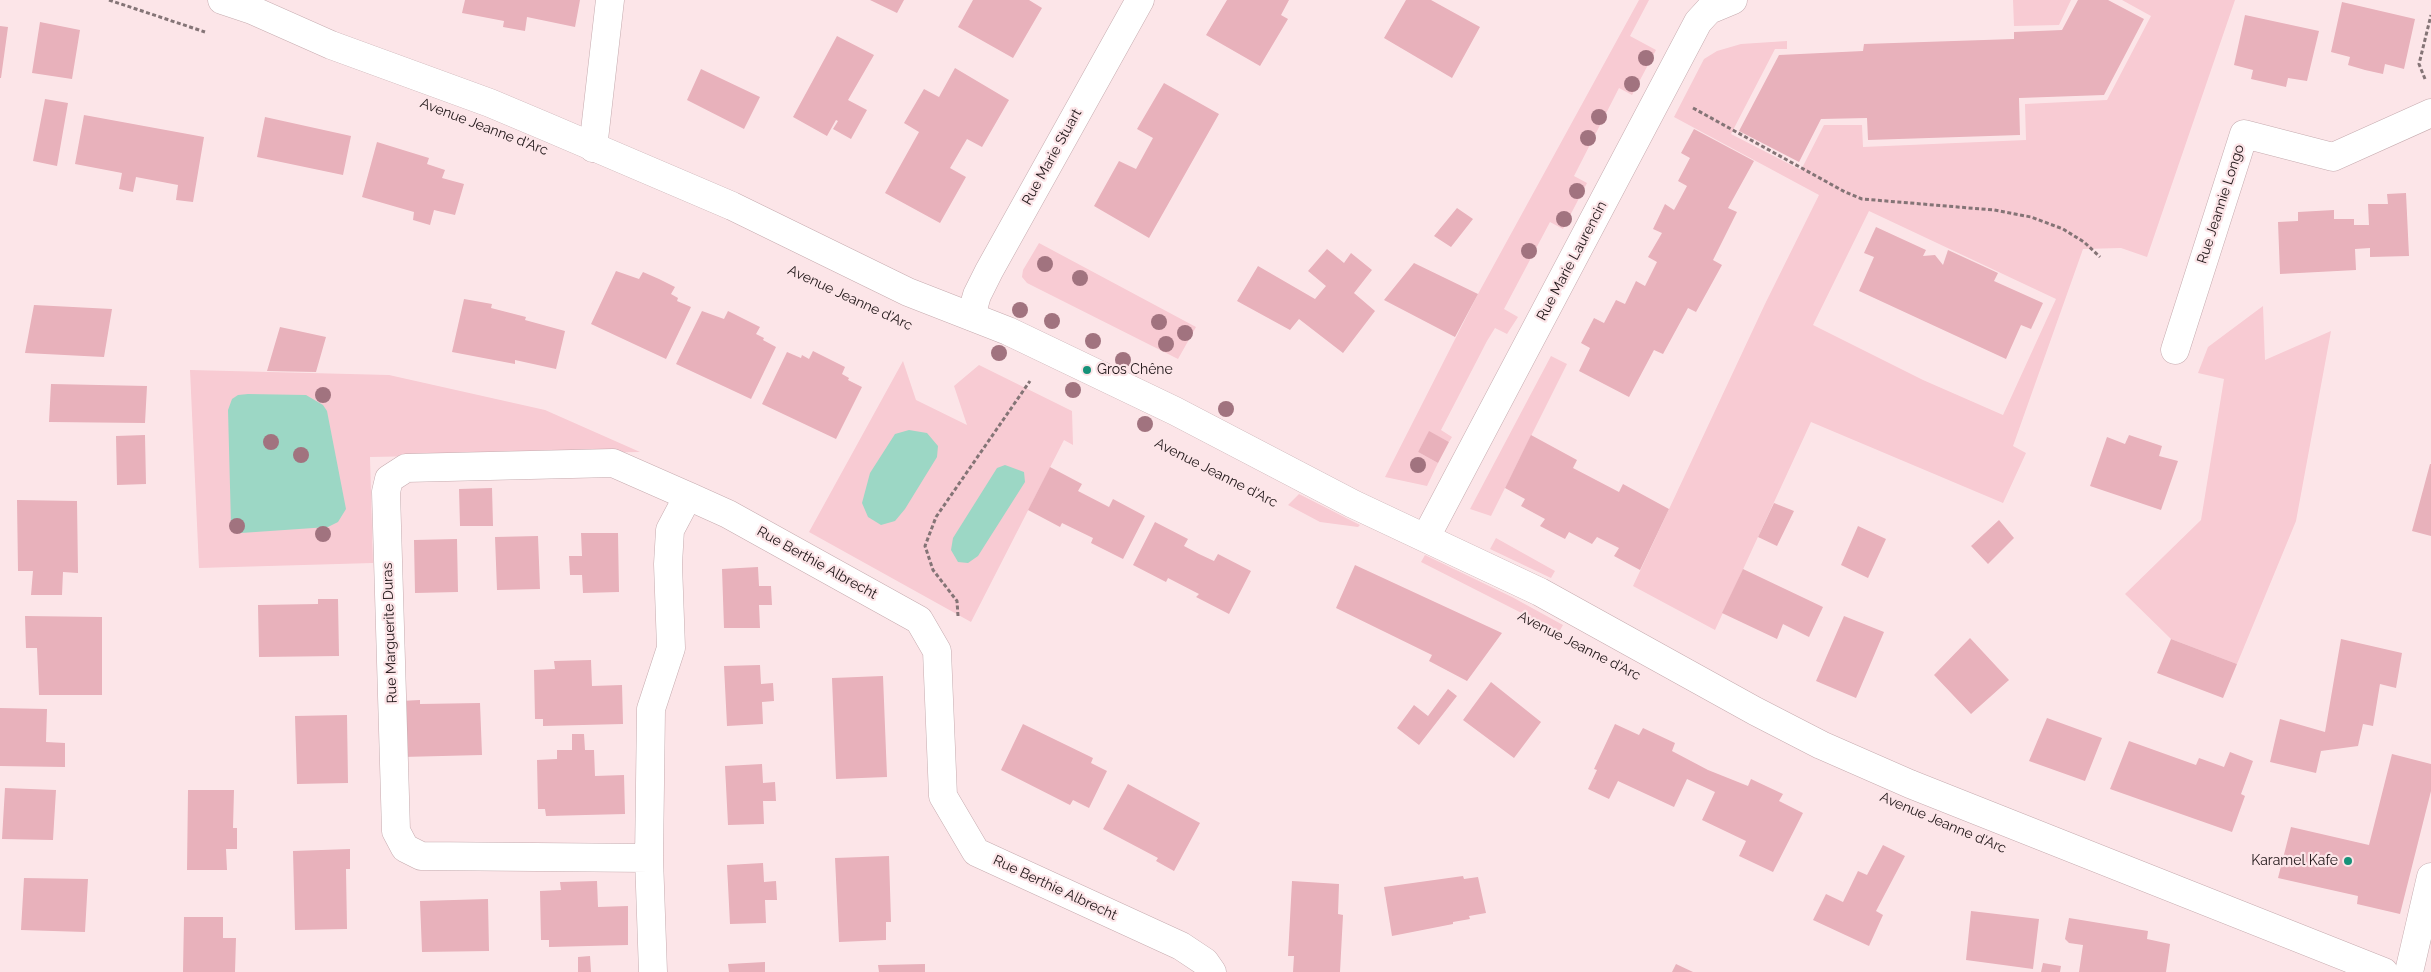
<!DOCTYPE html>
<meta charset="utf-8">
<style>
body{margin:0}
canvas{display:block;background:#fce5e8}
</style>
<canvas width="2431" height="972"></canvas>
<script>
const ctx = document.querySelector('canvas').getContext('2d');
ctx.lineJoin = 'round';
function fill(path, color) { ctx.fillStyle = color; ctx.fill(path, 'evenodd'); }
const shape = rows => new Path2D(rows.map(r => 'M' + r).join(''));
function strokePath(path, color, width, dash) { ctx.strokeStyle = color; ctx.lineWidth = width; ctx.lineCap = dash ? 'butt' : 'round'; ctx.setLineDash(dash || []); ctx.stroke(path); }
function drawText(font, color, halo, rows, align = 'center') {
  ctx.font = font + ' Raleway,sans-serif'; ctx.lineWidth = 4.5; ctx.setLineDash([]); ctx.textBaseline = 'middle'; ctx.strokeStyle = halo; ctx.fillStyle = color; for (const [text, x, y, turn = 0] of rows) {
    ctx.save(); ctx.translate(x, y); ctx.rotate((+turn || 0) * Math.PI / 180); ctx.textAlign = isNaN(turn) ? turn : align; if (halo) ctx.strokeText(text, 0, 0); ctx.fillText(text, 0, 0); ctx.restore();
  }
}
fill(shape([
 [1639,0,1649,0,1630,36,1656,50,1632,95,1619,88,1574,176,1587,183,1563,229,1550,222,1504,309,1518,317,1507,334,1495,328,1487,341,1441,430,1452,437,1449,442,1429,432,1418,452,1438,463,1427,486,1385,477,1478,294],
 [2013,0,2071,0,2059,25,2014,26],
 [2122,0,2235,0,2147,257,2121,248,2083,249,2013,446,2026,453,2003,503,1811,422,1715,630,1633,586,1765,304,1819,195,1674,117,1704,59,1717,51,1741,44,1787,41,1787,49,1775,49,1731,134,1801,170,1824,125,1862,125,1863,147,2026,140,2025,104,2107,100,2151,16],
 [1869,211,2056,299,2003,415,1923,380,1813,325],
 [1039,243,1196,327,1178,359,1027,283,1022,277,1023,270],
 [2263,306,2265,360,2331,331,2296,521,2237,664,2171,639,2125,594,2201,520,2224,379,2198,373,2208,347],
 [1551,356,1567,364,1491,516,1470,509],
 [903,361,916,400,967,425,954,386,979,365,1072,411,1073,445,1064,440,971,622,809,532],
 [190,370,389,375,545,410,640,452,370,457,373,563,199,568],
 [1299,494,1360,525,1358,527,1320,522,1288,505],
 [1496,538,1555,571,1551,578,1490,549],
 [1425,555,1512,597,1563,625,1559,632,1421,562]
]), '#f8cbd3');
fill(shape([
 [248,394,306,395,323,405,327,411,346,509,338,522,328,527,241,533,235,531,231,525,228,410,232,399,238,395],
 [909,430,927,433,938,446,937,457,905,509,895,521,881,525,868,517,862,503,870,473,895,434],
 [1005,465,1024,472,1025,482,978,556,968,563,958,562,951,550,953,538,997,468]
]), '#9cd7c5');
fill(shape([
 [465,0,580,0,575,27,527,17,525,31,503,27,504,21,462,13],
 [870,0,904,0,897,13],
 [973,0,1029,0,1042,8,1013,58,958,27],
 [1227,0,1289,0,1281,15,1288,19,1260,66,1206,35],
 [1406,0,1431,0,1480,27,1452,78,1384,38],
 [2078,0,2108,0,2144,19,2104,95,2019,98,2020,135,1868,140,1867,118,1821,119,1799,162,1739,131,1779,55,1863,51,1864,44,2014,39,2014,32,2062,30],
 [2342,2,2415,19,2404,69,2385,64,2383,74,2365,70,2348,65,2350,57,2331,52],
 [2245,15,2319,31,2307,81,2288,78,2286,87,2251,79,2253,70,2234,65],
 [40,22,80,30,72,79,32,73],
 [0,26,8,27,1,78,0,78],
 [837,36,874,55,848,100,867,110,851,139,833,129,838,121,836,120,827,136,793,117],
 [955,68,1009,100,982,147,967,139,950,168,966,177,940,223,885,193,919,132,904,123,924,89,939,97],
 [701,69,760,97,744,129,687,100],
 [1164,83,1219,114,1149,238,1094,206,1119,161,1136,169,1153,138,1137,129],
 [45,99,68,103,57,166,33,161],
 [84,115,204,137,193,202,176,200,178,185,136,177,133,192,119,189,122,173,75,164],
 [265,117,351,136,343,175,257,157],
 [1694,129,1754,161,1728,208,1737,212,1713,260,1722,265,1696,312,1688,308,1663,354,1654,350,1629,397,1579,371,1590,348,1581,343,1594,318,1604,323,1616,300,1625,304,1636,281,1645,286,1657,262,1648,257,1662,233,1653,229,1665,204,1674,210,1687,186,1678,181,1690,158,1681,153],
 [377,142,429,158,427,164,445,170,442,178,464,184,455,215,434,210,430,225,413,220,414,212,362,197],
 [2406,193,2409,256,2370,257,2370,248,2355,249,2356,270,2280,274,2278,222,2298,221,2298,212,2334,210,2334,219,2354,219,2354,225,2369,225,2368,204,2388,204,2387,194],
 [1457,208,1473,219,1451,247,1434,236],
 [1876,227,1926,250,1923,256,1935,255,1943,265,1948,250,1998,273,1994,281,2043,303,2031,329,2021,325,2006,359,1859,291,1874,257,1864,253],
 [1327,249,1344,263,1351,253,1372,270,1354,293,1375,311,1343,353,1299,319,1290,330,1237,301,1258,266,1315,299,1326,286,1308,271],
 [1414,263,1478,294,1455,337,1384,300],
 [616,271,639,279,643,272,659,279,675,287,671,294,678,298,677,301,691,307,666,359,591,324],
 [464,299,492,304,491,308,526,317,525,320,565,331,556,369,515,360,515,364,452,352],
 [34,305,112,309,104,357,25,353],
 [702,311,724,319,728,311,760,327,756,334,764,338,763,340,776,347,751,399,676,364],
 [280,327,326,337,316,372,267,371],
 [813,351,845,367,842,374,849,378,848,380,862,387,836,439,762,404,787,352,801,358,802,355,809,359],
 [51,384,147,386,145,423,49,422],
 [1429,431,1449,442,1438,463,1418,452],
 [145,435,146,484,117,485,116,436],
 [1531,435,1577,460,1573,468,1619,492,1623,484,1669,509,1640,570,1614,556,1619,548,1597,537,1592,544,1569,532,1565,539,1540,526,1545,519,1521,506,1525,499,1505,488],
 [2129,435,2162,446,2159,456,2178,461,2161,510,2090,486,2107,437,2125,444],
 [2430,464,2431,464,2431,536,2412,531],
 [1050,467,1082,484,1078,491,1109,507,1113,499,1145,516,1123,559,1091,543,1093,538,1062,523,1060,527,1028,510],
 [492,488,493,526,460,526,459,489],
 [17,500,77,501,78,573,63,572,62,595,31,595,33,571,18,571],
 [1774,503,1794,511,1777,546,1758,537],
 [1999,520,2014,538,1988,564,1971,546],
 [1155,522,1188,539,1184,546,1199,554,1214,561,1218,554,1251,571,1229,614,1196,597,1199,594,1168,578,1166,582,1133,565],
 [1858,526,1886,539,1868,578,1841,565],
 [581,533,618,533,619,592,583,593,582,575,570,575,569,556,582,556],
 [538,536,540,589,497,590,495,537],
 [457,539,458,592,415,593,414,540],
 [1355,565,1502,633,1467,681,1429,661,1432,655,1336,608],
 [758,567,759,586,771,586,772,605,759,605,760,628,724,628,722,569],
 [1743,569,1823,607,1809,637,1783,624,1777,639,1722,613],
 [318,599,338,599,339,656,259,657,258,605,318,604],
 [25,616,102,617,102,695,39,695,37,648,26,648],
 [1844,616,1884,632,1856,698,1816,681],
 [1970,638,2009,680,1971,714,1934,675],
 [2171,639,2237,664,2223,698,2157,673],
 [2341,639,2402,653,2396,688,2380,684,2373,726,2363,724,2358,746,2321,751,2316,773,2270,762,2280,719,2325,732],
 [591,660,592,686,622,685,623,724,543,726,543,719,535,719,534,670,555,669,554,661],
 [760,665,761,684,773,683,774,701,762,702,763,724,727,726,724,666],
 [883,676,887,777,836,779,832,678],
 [1491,682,1541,722,1514,758,1463,720],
 [1448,689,1457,696,1419,745,1397,728,1414,705,1428,716],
 [420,700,420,704,480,703,482,755,402,757,400,701],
 [0,708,47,709,46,742,65,743,65,767,0,766],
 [347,715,348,783,297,784,295,716],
 [2047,718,2102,738,2085,781,2029,761],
 [1023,724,1093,758,1091,763,1107,771,1089,808,1073,800,1070,805,1001,770],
 [1615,724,1639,735,1643,728,1675,743,1672,751,1708,770,1748,786,1751,779,1783,794,1779,801,1803,813,1773,872,1739,856,1746,841,1702,820,1715,792,1687,779,1674,807,1618,781,1609,799,1588,789,1597,770,1594,769],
 [572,734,584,734,585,750,594,750,595,776,624,775,625,814,546,816,545,809,538,809,537,760,557,759,557,750,572,750],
 [2129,741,2196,765,2199,758,2224,767,2230,752,2253,761,2241,794,2245,796,2232,832,2110,789],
 [2392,754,2431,764,2431,791,2400,914,2357,904,2358,896,2278,878,2291,827,2369,845],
 [762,764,763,783,775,782,776,801,763,801,764,824,728,825,725,766],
 [1128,784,1200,823,1174,871,1156,861,1158,858,1103,829],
 [5,788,56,790,53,840,2,839],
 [188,790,234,790,233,828,237,828,237,849,226,849,227,870,187,870],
 [1883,845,1905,856,1876,911,1883,915,1869,946,1813,920,1826,894,1843,902,1858,871,1867,875],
 [350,849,350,869,346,869,347,929,295,930,293,851],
 [889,856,891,922,886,922,886,940,839,942,835,858],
 [763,863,764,882,776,881,777,900,765,900,766,923,730,924,727,865],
 [1463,876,1464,879,1478,877,1486,913,1469,916,1470,919,1453,922,1453,924,1392,936,1384,887],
 [24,878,88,879,85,932,21,930],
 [597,881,598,907,628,906,628,945,549,947,549,940,541,940,540,891,561,890,560,882],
 [1292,881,1339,884,1338,914,1343,915,1340,972,1293,972,1294,956,1288,956],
 [488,899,489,951,422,952,420,901],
 [1971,911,2039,919,2033,969,1966,960],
 [184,917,223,917,223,938,236,938,235,972,183,972],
 [2069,918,2148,931,2147,939,2170,944,2166,972,2079,972,2083,945,2069,943,2065,939],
 [590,956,591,972,578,972,578,957],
 [765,962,765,972,729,972,728,964],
 [2043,963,2061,966,2060,972,2041,972],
 [925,964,925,972,879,972,878,965],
 [1676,964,1693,972,1672,972]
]), '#e8b1bb');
const street = shape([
 [593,148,610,0],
 [971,316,977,295,989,271,1140,0],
 [2175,350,2244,134,2333,157,2431,113],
 [1426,537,1698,22,1709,10,1733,0],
 [649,858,421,856,405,848,396,831,386,492,389,479,406,468,613,463,688,496],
 [653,972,649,858,651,709,671,648,668,564,670,530,688,496,728,514,919,620,937,651,943,796,976,852,1181,946,1205,962,1212,972],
 [2409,972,2431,877]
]);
const secondary = shape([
 [222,0,252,10,331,45,490,103,547,127,732,206,908,292,1008,331,1175,411,1353,504,1540,592,1755,711,1821,745,1910,784,2384,972]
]);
strokePath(street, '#c6abaf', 29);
strokePath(secondary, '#c6abaf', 29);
strokePath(shape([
 [109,0,205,32],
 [2425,79,2419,64,2431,15],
 [1693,108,1845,192,1862,199,1994,210,2031,217,2063,229,2084,242,2100,257],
 [958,616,957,601,933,570,925,546,936,517,1030,381]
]), '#847476', 3, [4, 2.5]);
strokePath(street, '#fff', 28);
strokePath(secondary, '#fff', 28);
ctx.fillStyle = '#a1737f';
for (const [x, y] of [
 [1646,58],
 [1632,84],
 [1599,117],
 [1588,138],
 [1577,191],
 [1564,219],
 [1529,251],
 [1045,264],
 [1080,278],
 [1020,310],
 [1052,321],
 [1159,322],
 [1185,333],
 [1093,341],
 [1166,344],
 [999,353],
 [1123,360],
 [1073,390],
 [323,395],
 [1226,409],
 [1145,424],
 [271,442],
 [301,455],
 [1418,465],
 [237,526],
 [323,534]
]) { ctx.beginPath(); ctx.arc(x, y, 8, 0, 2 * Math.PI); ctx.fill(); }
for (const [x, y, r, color] of [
 [1087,370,5,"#169279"],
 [2348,861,5,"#169279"]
]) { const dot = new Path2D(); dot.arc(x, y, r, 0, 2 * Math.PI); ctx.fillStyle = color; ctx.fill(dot); strokePath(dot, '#fce5e8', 2); }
drawText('14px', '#1e1416', '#fce5e8', [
 ["Avenue Jeanne d'Arc",484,127,21],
 ["Rue Marie Stuart",1052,157,-61],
 ["Rue Jeannie Longo",2221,204,-72],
 ["Rue Marie Laurencin",1572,261,-62],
 ["Avenue Jeanne d'Arc",850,298,25],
 ["Avenue Jeanne d'Arc",1216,473,27],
 ["Rue Berthie Albrecht",817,563,29],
 ["Rue Marguerite Duras",390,633,-92],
 ["Avenue Jeanne d'Arc",1579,646,27],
 ["Avenue Jeanne d'Arc",1943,823,23],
 ["Rue Berthie Albrecht",1055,888,25]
]);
drawText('14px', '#1e1416', '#fce5e8', [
 ["Gros Chêne",1097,370],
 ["Karamel Kafe",2338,861,"right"]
], 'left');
</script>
